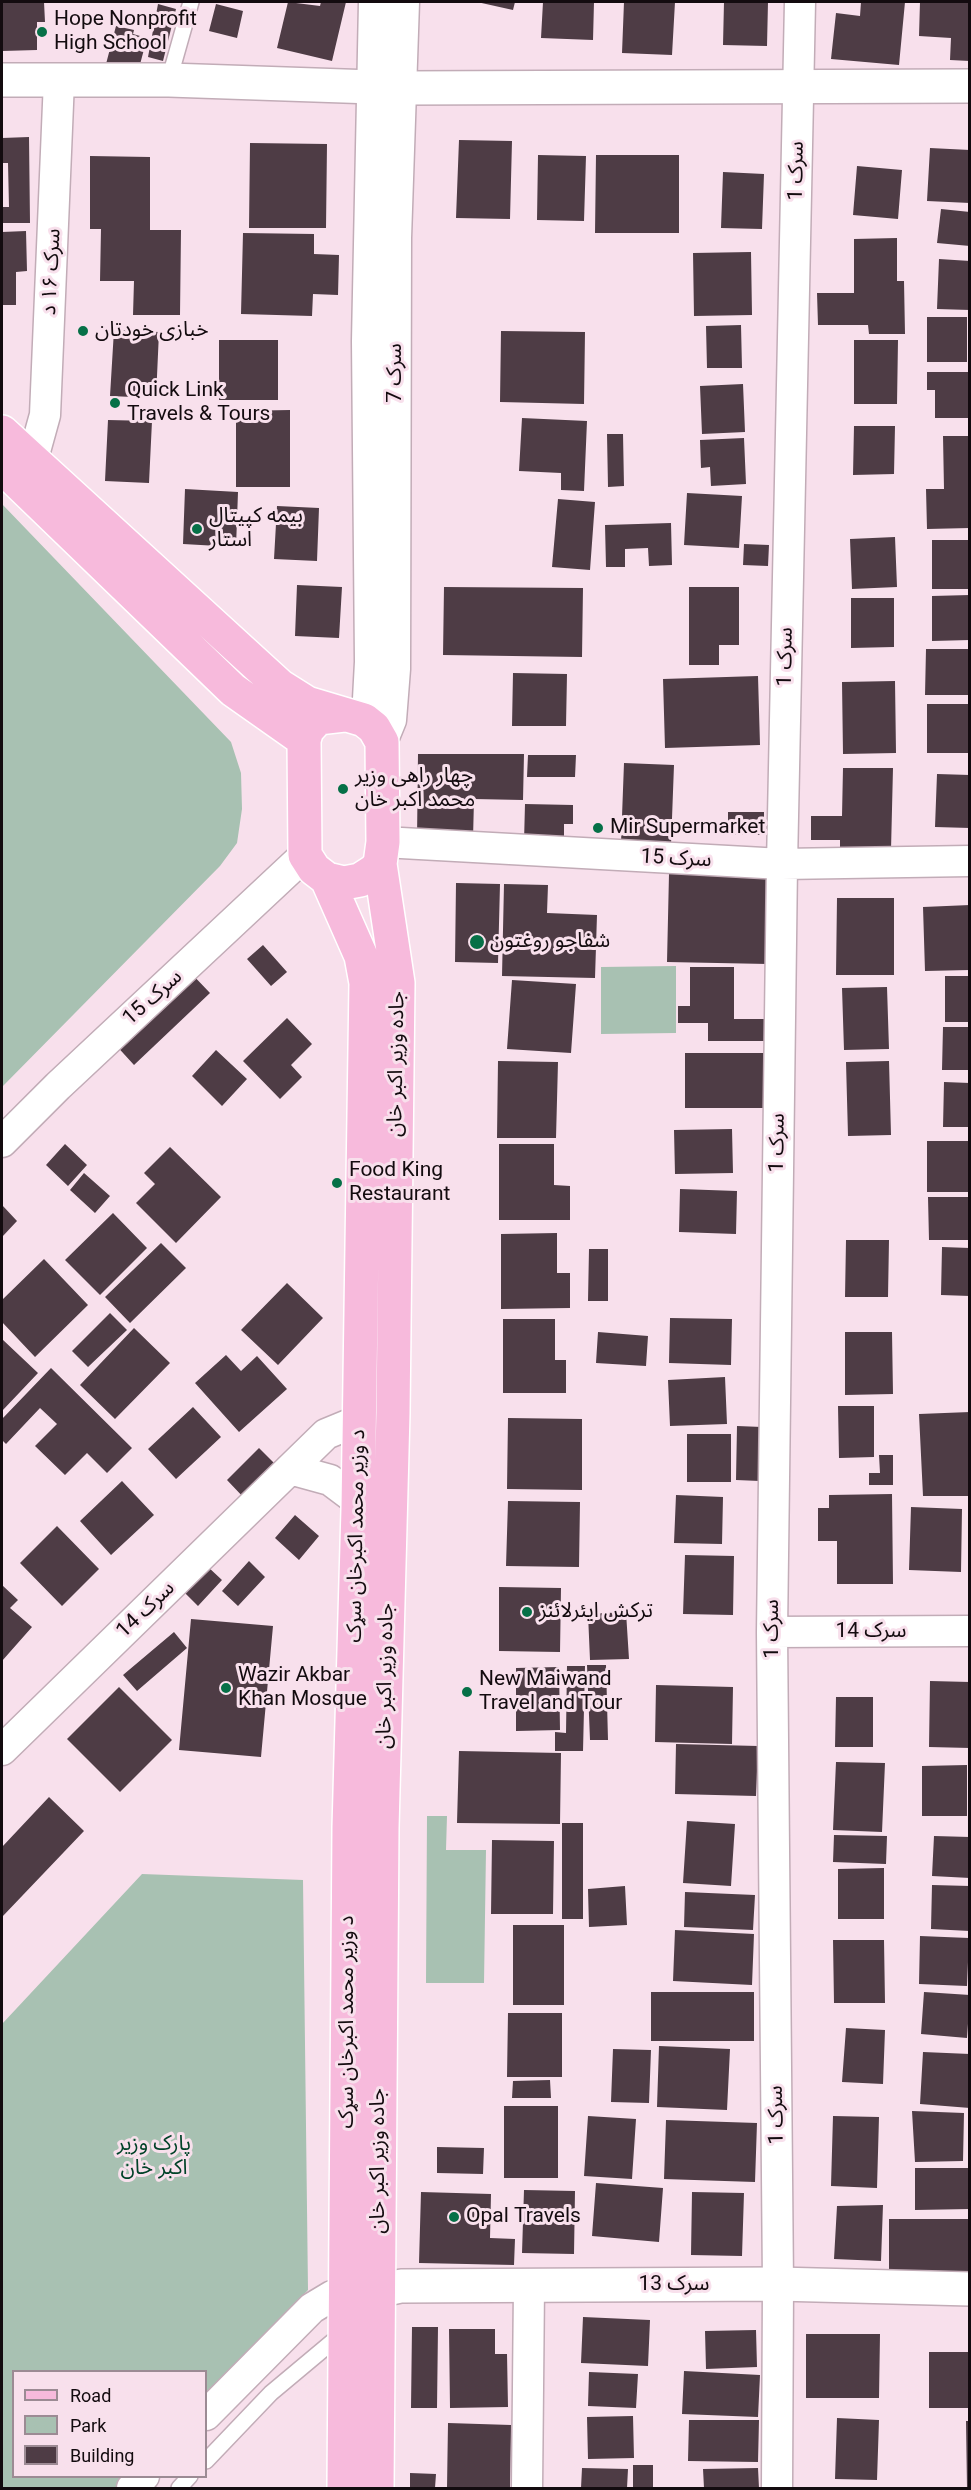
<!DOCTYPE html>
<meta charset="utf-8">
<style>
body{margin:0}
#map{position:relative;width:971px;height:2490px;overflow:hidden;background:#f8e0ec;font-family:Roboto,sans-serif}
canvas{display:block}
.frame{position:absolute;inset:0;border:3px solid #130b0f;pointer-events:none}
.legend{position:absolute;left:12px;top:2370px;width:195px;height:108px;box-sizing:border-box;background:#f8e0ec;border:2px solid #9c8b94;margin:0;padding:8px 10px;list-style:none;font-size:18px;color:#130b0f}
.legend li{display:flex;align-items:center;gap:12px;height:30px}
.legend b{width:30px;border:2px solid #9c8b94}
</style>
<div id="map">
<canvas width="971" height="2490"></canvas>
<div class="frame"></div>
<ul class="legend">
<li><b style="height:8px;background:#f7badc"></b>Road</li>
<li><b style="height:16px;background:#a8c1b2"></b>Park</li>
<li><b style="height:16px;background:#4e3c45"></b>Building</li>
</ul>
</div>
<script>
const ctx = document.querySelector('canvas').getContext('2d');
ctx.lineJoin = 'round';
function fill(path, color) { ctx.fillStyle = color; ctx.fill(path, 'evenodd'); }
const shape = rows => new Path2D(rows.map(r => 'M' + r).join(''));
function strokePath(path, color, width, dash) { ctx.strokeStyle = color; ctx.lineWidth = width; ctx.lineCap = dash ? 'butt' : 'round'; ctx.setLineDash(dash || []); ctx.stroke(path); }
function drawText(font, color, halo, rows, align = 'center') {
  ctx.font = font + ' Roboto,"Noto Sans Arabic",sans-serif'; ctx.lineWidth = 6; ctx.setLineDash([]); ctx.textBaseline = 'middle'; ctx.strokeStyle = halo; ctx.fillStyle = color; for (const [text, x, y, turn = 0] of rows) {
    ctx.save(); ctx.translate(x, y); ctx.rotate((+turn || 0) * Math.PI / 180); ctx.textAlign = isNaN(turn) ? turn : align; if (halo) ctx.strokeText(text, 0, 0); ctx.fillText(text, 0, 0); ctx.restore();
  }
}
fill(shape([
 [2,504,231,742,241,773,242,809,237,843,220,866,2,1087],
 [676,966,676,1033,601,1034,601,967],
 [427,1816,447,1816,446,1850,486,1850,484,1983,426,1983],
 [142,1874,303,1880,308,2290,206,2396,206,2372,14,2372,14,2476,127,2477,116,2488,2,2488,2,2024]
]), '#a8c1b2');
fill(shape([
 [2,2,44,2,45,22,37,22,37,50,2,51],
 [288,2,320,6,321,2,346,2,332,61,277,48],
 [477,2,515,2,513,10],
 [543,2,594,2,593,40,541,38],
 [624,2,675,2,672,55,622,53],
 [724,2,768,2,767,46,723,45],
 [861,2,905,2,899,65,831,59,836,13,860,16],
 [920,2,970,2,970,61,950,60,951,38,919,36],
 [158,4,176,9,163,61,148,57],
 [216,4,243,11,237,38,209,31],
 [116,26,134,30,133,34,147,38,138,72,106,64],
 [29,137,30,223,2,223,2,207,9,207,8,163,2,163,2,138],
 [459,140,512,141,510,219,456,218],
 [250,143,327,144,326,228,249,228],
 [930,148,970,150,970,203,927,201],
 [538,155,586,156,584,221,537,220],
 [596,155,679,155,679,233,595,233],
 [90,156,150,157,150,230,181,230,180,315,133,315,134,281,100,281,101,229,90,229],
 [857,166,902,170,898,219,853,215],
 [723,172,764,174,762,229,721,228],
 [941,209,970,212,970,246,937,243],
 [26,231,27,271,16,272,16,305,2,305,2,232],
 [243,233,314,234,314,254,339,255,338,295,313,294,312,316,241,314],
 [897,238,897,281,904,281,905,334,869,334,868,325,818,325,817,293,854,293,854,239],
 [751,252,752,315,694,316,693,253],
 [939,259,970,261,970,310,937,309],
 [927,317,967,317,967,362,927,362],
 [741,325,742,368,707,368,706,326],
 [114,330,159,332,156,398,110,396],
 [501,331,585,332,584,404,500,402],
 [219,340,278,340,278,400,219,400],
 [854,340,898,340,897,404,854,404],
 [927,372,970,372,970,418,935,418,935,390,927,390],
 [743,384,745,432,702,434,700,386],
 [290,410,290,487,236,487,236,411],
 [522,418,587,421,584,491,561,490,561,473,519,471],
 [108,420,152,421,149,483,105,481],
 [854,426,895,426,894,474,853,475],
 [607,434,623,434,624,486,608,487],
 [943,436,970,436,970,528,927,529,926,489,944,489],
 [744,438,746,484,711,486,710,467,701,468,700,440],
 [185,489,238,492,236,547,183,544],
 [687,493,742,496,739,548,684,545],
 [558,499,595,502,590,570,552,567],
 [277,506,319,508,317,561,274,559],
 [671,523,672,565,649,566,648,548,625,549,625,567,606,567,605,525],
 [895,537,897,587,852,589,850,539],
 [932,540,970,540,970,589,932,589],
 [744,544,769,545,768,566,743,565],
 [297,585,342,587,339,638,295,636],
 [444,587,583,588,582,657,443,655],
 [689,587,739,587,739,645,719,645,719,665,689,665],
 [970,595,970,640,932,641,932,596],
 [851,598,894,598,894,647,851,648],
 [926,649,970,649,969,695,925,695],
 [513,673,567,674,566,726,512,726],
 [758,676,760,745,665,748,663,679],
 [895,681,896,753,843,754,842,682],
 [927,704,970,704,970,753,927,753],
 [418,754,524,754,523,800,474,799,473,839,417,839],
 [528,755,576,755,575,777,527,777],
 [624,763,674,765,671,845,621,843],
 [843,768,893,768,891,850,840,849,840,840,811,840,811,816,842,816],
 [937,774,970,775,970,828,935,827],
 [525,804,573,805,573,824,564,824,564,842,524,842],
 [728,812,764,812,764,835,728,835],
 [669,874,769,875,768,964,667,962],
 [456,883,500,884,498,963,455,962],
 [504,884,548,885,547,913,597,915,595,978,502,976],
 [837,898,894,898,894,975,836,975],
 [970,905,970,970,925,971,923,907],
 [263,945,287,972,271,986,247,959],
 [690,967,734,967,734,1019,769,1019,769,1041,708,1041,708,1023,678,1023,678,1006,690,1006],
 [189,971,210,993,134,1065,113,1042],
 [945,976,970,976,970,1022,945,1022],
 [512,980,576,984,571,1053,507,1049],
 [887,987,889,1049,844,1050,842,988],
 [287,1018,312,1044,291,1065,302,1077,280,1099,243,1061],
 [943,1027,970,1027,970,1070,942,1070],
 [216,1050,247,1079,222,1106,192,1076],
 [685,1053,767,1053,768,1108,685,1108],
 [498,1061,558,1062,556,1138,497,1138],
 [889,1061,891,1135,848,1136,846,1062],
 [944,1082,970,1083,970,1127,943,1127],
 [732,1129,733,1173,675,1174,674,1130],
 [927,1141,970,1141,970,1192,927,1192],
 [65,1144,87,1165,68,1186,46,1165],
 [499,1144,554,1144,554,1185,570,1186,570,1220,499,1220],
 [170,1147,221,1197,176,1243,136,1203,155,1184,144,1173],
 [84,1173,110,1196,95,1213,70,1190],
 [680,1189,737,1191,736,1234,679,1232],
 [928,1197,970,1197,970,1240,929,1240],
 [2,1205,17,1221,2,1237],
 [113,1213,147,1248,100,1295,65,1260],
 [557,1233,557,1273,570,1273,570,1308,501,1309,501,1234],
 [846,1240,889,1240,888,1297,845,1297],
 [161,1243,186,1268,130,1323,105,1297],
 [942,1247,970,1248,970,1296,941,1295],
 [589,1249,608,1249,608,1301,588,1301],
 [44,1259,88,1305,35,1357,2,1322,2,1300],
 [287,1283,323,1318,278,1365,241,1330],
 [110,1313,127,1330,88,1367,72,1351],
 [670,1318,732,1319,731,1365,669,1363],
 [503,1319,555,1319,555,1360,566,1360,566,1393,503,1393],
 [134,1328,170,1363,115,1419,80,1385],
 [598,1332,648,1336,646,1366,596,1363],
 [845,1332,892,1332,893,1394,845,1395],
 [2,1339,38,1373,2,1411],
 [226,1355,241,1371,257,1356,287,1389,239,1432,195,1383],
 [51,1368,132,1448,107,1473,87,1453,65,1475,35,1446,57,1424,40,1408,6,1444,2,1440,2,1419],
 [725,1377,727,1424,670,1426,668,1380],
 [838,1406,874,1406,874,1457,839,1458],
 [193,1407,221,1437,176,1479,148,1449],
 [970,1412,970,1496,923,1496,919,1414],
 [508,1418,582,1419,582,1490,507,1489],
 [737,1426,762,1427,760,1481,736,1480],
 [687,1434,731,1434,731,1482,687,1482],
 [259,1448,278,1467,245,1499,227,1480],
 [879,1455,893,1455,893,1485,869,1485,869,1473,880,1473],
 [122,1481,154,1515,111,1555,80,1521],
 [892,1494,893,1584,837,1584,837,1541,818,1541,818,1508,829,1508,829,1495],
 [676,1495,723,1497,722,1544,674,1543],
 [508,1501,580,1502,579,1567,506,1566],
 [911,1507,962,1509,961,1572,909,1570],
 [295,1515,319,1536,299,1560,275,1538],
 [57,1526,99,1569,62,1606,20,1563],
 [685,1555,734,1556,733,1615,683,1614],
 [249,1561,265,1577,238,1606,222,1591],
 [207,1566,222,1580,198,1606,183,1591],
 [2,1585,18,1600,10,1608,32,1627,2,1661],
 [499,1587,561,1588,560,1652,499,1651],
 [626,1612,629,1659,590,1660,588,1614],
 [191,1619,273,1626,261,1757,179,1750],
 [174,1632,187,1648,137,1691,123,1675],
 [587,1665,606,1665,608,1740,590,1740],
 [567,1666,585,1666,583,1751,555,1751,555,1732,566,1733],
 [559,1667,560,1730,516,1731,516,1668],
 [930,1681,970,1682,970,1748,929,1747],
 [656,1685,733,1687,732,1744,655,1742],
 [119,1687,172,1740,120,1792,67,1739],
 [836,1697,873,1697,873,1747,835,1747],
 [676,1744,758,1746,756,1796,675,1794],
 [459,1751,561,1753,560,1824,457,1823],
 [836,1762,885,1763,882,1832,833,1830],
 [967,1765,967,1816,922,1816,922,1766],
 [49,1797,84,1831,2,1917,2,1847],
 [687,1821,735,1824,731,1886,683,1883],
 [562,1823,583,1823,583,1919,562,1919],
 [834,1835,887,1836,886,1864,833,1862],
 [934,1836,970,1837,970,1878,932,1876],
 [492,1840,554,1841,553,1914,491,1914],
 [884,1868,884,1919,838,1919,838,1869],
 [932,1885,970,1886,970,1931,931,1929],
 [625,1886,627,1925,589,1927,588,1889],
 [685,1892,755,1895,753,1930,684,1927],
 [513,1925,564,1925,564,2005,513,2005],
 [675,1930,754,1934,752,1985,673,1981],
 [920,1936,969,1938,967,1986,919,1984],
 [833,1940,884,1940,885,2003,834,2003],
 [651,1992,754,1992,754,2041,651,2041],
 [924,1992,970,1995,967,2038,921,2034],
 [508,2013,562,2013,562,2077,507,2077],
 [846,2028,885,2030,883,2084,842,2082],
 [659,2046,730,2049,727,2110,657,2107],
 [613,2049,651,2050,649,2103,611,2102],
 [923,2052,970,2054,970,2108,920,2104],
 [550,2080,551,2098,512,2098,513,2081],
 [504,2106,558,2106,558,2178,504,2178],
 [912,2111,964,2113,963,2161,915,2162],
 [588,2116,636,2119,632,2179,584,2176],
 [833,2116,879,2117,877,2188,831,2186],
 [666,2120,757,2123,755,2182,664,2179],
 [437,2147,484,2148,483,2174,437,2173],
 [915,2168,970,2168,970,2209,915,2210],
 [596,2183,663,2188,659,2242,592,2236],
 [524,2190,575,2191,574,2254,522,2253],
 [421,2192,491,2194,490,2238,515,2239,514,2265,419,2263],
 [692,2192,744,2193,742,2256,691,2255],
 [883,2205,881,2261,834,2259,837,2206],
 [889,2219,970,2219,970,2280,889,2280],
 [583,2317,650,2320,648,2366,581,2363],
 [412,2327,438,2327,437,2408,411,2408],
 [449,2329,495,2329,495,2354,507,2354,508,2407,450,2408],
 [756,2330,757,2367,706,2369,705,2331],
 [806,2334,880,2334,879,2398,806,2398],
 [929,2352,969,2352,969,2408,929,2408],
 [684,2371,760,2375,758,2417,682,2414],
 [589,2372,638,2374,636,2408,588,2406],
 [633,2416,634,2458,588,2459,587,2417],
 [837,2418,879,2420,877,2480,835,2479],
 [689,2420,759,2420,758,2462,688,2461],
 [966,2421,970,2421,970,2488,967,2488],
 [448,2423,511,2425,510,2488,447,2488],
 [633,2465,653,2465,653,2488,633,2488],
 [582,2468,628,2469,627,2488,581,2488],
 [758,2468,759,2488,704,2488,703,2469],
 [410,2473,436,2474,435,2488,410,2488]
]), '#4e3c45');
const service = shape([
 [169,80,191,2],
 [206,2461,271,2393,332,2342,346,2336],
 [179,2488,190,2476]
]);
const minor = shape([
 [32,462,45,415,59,80],
 [364,720,368,699,370,662,367,341,374,2],
 [382,742,391,720,395,669,396,238,404,2],
 [383,842,782,864,970,861],
 [2,1142,58,1086,305,855],
 [290,1469,330,1480,358,1501],
 [772,1632,970,1631],
 [2,1750,326,1434,360,1420],
 [206,2415,312,2308,332,2296,346,2292,369,2291],
 [132,2488,144,2476],
 [527,2488,529,2286],
 [777,2488,778,2284,772,1632,782,864,800,2]
]);
const tertiary = shape([
 [2,80,169,80,402,88,970,86],
 [378,2291,401,2286,778,2284,970,2289]
]);
const primary = shape([
 [2,432,280,686,307,703,364,720,374,728,382,742,383,842,380,864,374,871,360,880,344,883,327,879,314,869,305,855,304,740,307,730,318,718,344,715],
 [2,467,233,690,304,740],
 [327,879,361,956,366,983,358,1509,349,1828,344,2488],
 [377,2488,382,1828,393,1413,398,983,380,864]
]);
strokePath(service, '#c2acb7', 18);
strokePath(minor, '#c2acb7', 33);
strokePath(tertiary, '#c2acb7', 36);
strokePath(primary, '#fff', 36);
strokePath(service, '#fff', 15);
strokePath(minor, '#fff', 30);
strokePath(tertiary, '#fff', 33);
strokePath(primary, '#f7badc', 33);
for (const [x, y, r, color] of [
 [42,32,6,"#067047"],
 [83,331,6,"#067047"],
 [115,403,6,"#067047"],
 [197,529,6,"#067047"],
 [343,789,6,"#067047"],
 [598,828,6,"#067047"],
 [477,942,8,"#067047"],
 [337,1183,6,"#067047"],
 [527,1612,6,"#067047"],
 [226,1688,6,"#067047"],
 [467,1692,6,"#067047"],
 [454,2217,6,"#067047"]
]) { const dot = new Path2D(); dot.arc(x, y, r, 0, 2 * Math.PI); ctx.fillStyle = color; ctx.fill(dot); strokePath(dot, '#f8e0ec', 2); }
drawText('21px', '#130b0f', '#f8e0ec', [
 ["Hope Nonprofit",54,20],
 ["High School",54,44],
 ["خبازی خودتان",95,331],
 ["Quick Link",127,391],
 ["Travels & Tours",127,415],
 ["بیمه کپیتال",209,517],
 ["استار",209,541],
 ["چهار راهی وزیر",355,777],
 ["محمد اکبر خان",355,801],
 ["Mir Supermarket",610,828],
 ["شفاجو روغتون",490,942],
 ["Food King",349,1171],
 ["Restaurant",349,1195],
 ["ترکش ایئرلائنز",539,1612],
 ["Wazir Akbar",238,1676],
 ["Khan Mosque",238,1700],
 ["New Maiwand",479,1680],
 ["Travel and Tour",479,1704],
 ["Opal Travels",466,2217]
], 'left');
drawText('21px', '#130b0f', '#f8e0ec', [
 ["سرک 1",797,171,-89],
 ["سرک ۱۶ د",52,272,-87],
 ["سرک 7",396,373,-90],
 ["سرک 1",786,657,-89],
 ["سرک 15",676,859,3],
 ["سرک 15",153,998,-42],
 ["جاده وزیر اکبر خان",397,1064,-89],
 ["سرک 1",778,1143,-89],
 ["د وزیر محمد اکبرخان سړک",357,1536,-89],
 ["سرک 14",146,1610,-44],
 ["سرک 1",773,1629,-90],
 ["سرک 14",871,1632],
 ["جاده وزیر اکبر خان",386,1676,-89],
 ["د وزیر محمد اکبرخان سړک",348,2022,-90],
 ["سرک 1",777,2115,-91],
 ["جاده وزیر اکبر خان",379,2161,-90],
 ["سرک 13",674,2285]
]);
drawText('21px', '#004228', '#f8e0ec', [
 ["پارک وزیر",154,2145],
 ["اکبر خان",154,2169]
]);
</script>
